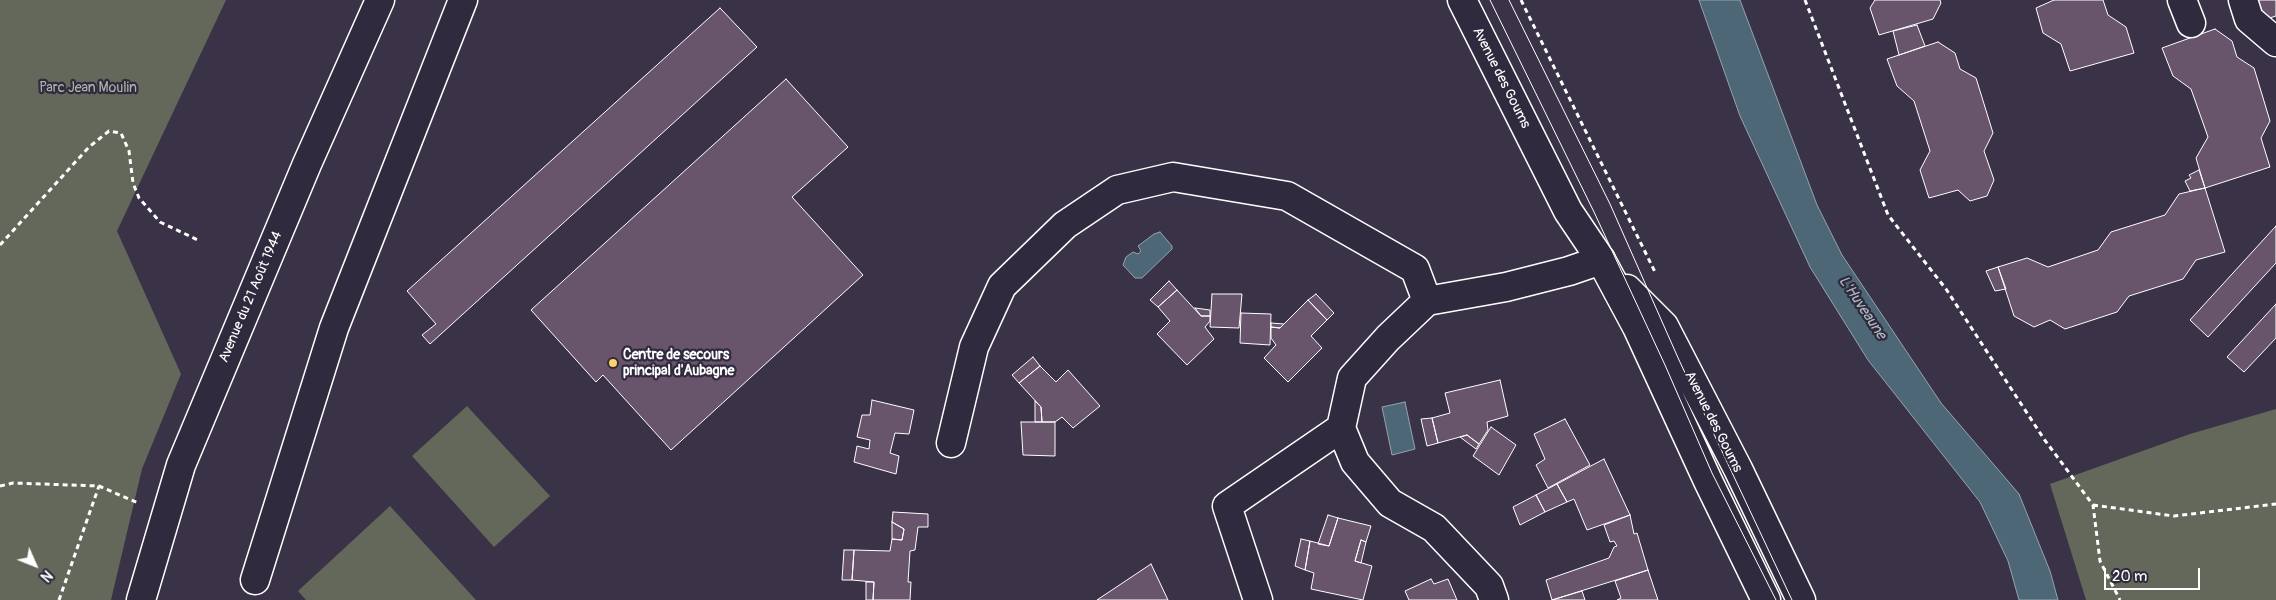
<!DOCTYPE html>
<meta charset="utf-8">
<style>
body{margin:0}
#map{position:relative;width:2276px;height:600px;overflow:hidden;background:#3a3246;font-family:Pangolin,sans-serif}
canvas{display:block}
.north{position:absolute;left:10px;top:540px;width:50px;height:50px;-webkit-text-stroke:4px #2f2a3d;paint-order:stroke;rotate:134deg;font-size:14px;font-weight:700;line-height:20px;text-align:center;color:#fff}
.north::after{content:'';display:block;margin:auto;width:18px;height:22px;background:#fff;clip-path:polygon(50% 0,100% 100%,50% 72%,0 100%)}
.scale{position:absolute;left:2104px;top:568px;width:96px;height:22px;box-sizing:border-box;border:2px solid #fff;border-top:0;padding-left:6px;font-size:15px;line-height:18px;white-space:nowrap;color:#fff;-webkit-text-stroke:4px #2f2a3d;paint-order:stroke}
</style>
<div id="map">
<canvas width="2276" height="600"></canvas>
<div class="north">N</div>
<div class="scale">20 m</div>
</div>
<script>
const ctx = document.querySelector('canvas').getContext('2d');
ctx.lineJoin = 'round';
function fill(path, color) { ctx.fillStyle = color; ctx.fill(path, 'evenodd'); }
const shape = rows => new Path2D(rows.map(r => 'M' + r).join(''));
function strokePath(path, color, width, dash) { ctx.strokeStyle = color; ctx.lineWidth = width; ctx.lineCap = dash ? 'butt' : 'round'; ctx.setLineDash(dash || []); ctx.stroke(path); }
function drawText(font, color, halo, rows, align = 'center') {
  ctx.font = font + ' Pangolin,sans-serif'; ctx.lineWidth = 4.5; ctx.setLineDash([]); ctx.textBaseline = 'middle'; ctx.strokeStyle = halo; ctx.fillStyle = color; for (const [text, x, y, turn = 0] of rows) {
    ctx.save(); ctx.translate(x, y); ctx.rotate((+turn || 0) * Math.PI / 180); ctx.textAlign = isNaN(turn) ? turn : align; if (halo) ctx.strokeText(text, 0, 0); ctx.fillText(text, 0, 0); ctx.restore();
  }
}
fill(shape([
 [0,0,226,0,117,231,181,374,142,469,111,600,0,600],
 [467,406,550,496,494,547,412,456],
 [2276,409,2276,600,2086,600,2050,484,2190,434],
 [390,506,476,600,306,600,298,591]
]), '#64685a');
const water = shape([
 [1699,0,1740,0,1817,205,1842,255,1941,403,2019,494,2050,571,2058,600,2019,600,2008,561,1980,502,1868,360,1810,267,1740,116,1699,0],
 [1160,232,1172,246,1172,249,1142,278,1135,278,1123,265,1126,257,1133,252,1138,254,1141,251,1138,246,1154,234,1160,232],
 [1405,402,1415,449,1392,455,1382,407,1405,402]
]);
fill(water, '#4e6777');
strokePath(water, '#95a4ad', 1);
const building = shape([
 [1875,0,1940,0,1941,3,1933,19,1879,35,1870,8,1875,0],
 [2054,0,2103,0,2108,15,2126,27,2134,53,2070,71,2061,44,2043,33,2036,8,2054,0],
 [2257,0,2276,0,2276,16,2263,20,2257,0],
 [720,8,757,47,430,344,422,335,436,324,407,291,720,8],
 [1917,25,1925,46,1899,55,1893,31,1917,25],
 [2215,29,2232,41,2237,57,2254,68,2270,121,2261,138,2270,167,2205,188,2196,158,2208,137,2191,89,2173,76,2162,48,2215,29],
 [1938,42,1955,53,1960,69,1976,78,1993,133,1984,151,1994,180,1987,196,1970,201,1958,190,1929,198,1920,170,1930,151,1914,101,1897,86,1887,59,1938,42],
 [786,79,848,147,792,197,863,275,671,450,603,375,596,382,531,310,786,79],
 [2199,170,2205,188,2190,191,2185,181,2191,178,2189,175,2199,170],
 [2205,188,2225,252,2196,260,2183,279,2129,296,2117,312,2065,329,2050,320,2034,327,2014,316,1998,267,2027,258,2048,267,2098,250,2111,232,2165,215,2179,194,2205,188],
 [2276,226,2276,263,2208,337,2190,320,2276,226],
 [1998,267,2006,289,1995,291,1986,271,1998,267],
 [1169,281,1177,290,1158,307,1150,300,1169,281],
 [1177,290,1201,316,1210,316,1210,321,1205,327,1214,339,1187,365,1157,334,1170,321,1158,307,1177,290],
 [1212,294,1242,294,1239,328,1210,327,1212,294],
 [1316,294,1334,313,1327,320,1308,300,1316,294],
 [1308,300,1327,320,1311,336,1322,348,1288,382,1264,358,1276,345,1271,338,1271,327,1280,328,1308,300],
 [2276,304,2276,338,2244,372,2227,357,2276,304],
 [1195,308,1210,310,1210,316,1201,316,1195,308],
 [1241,313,1271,314,1270,345,1240,343,1241,313],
 [1271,323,1284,324,1280,328,1271,327,1271,323],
 [1033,357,1040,366,1019,383,1012,375,1033,357],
 [1040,366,1056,382,1068,370,1100,406,1073,428,1062,417,1055,422,1042,422,1041,407,1019,383,1040,366],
 [1500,380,1508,416,1487,422,1488,430,1479,444,1467,435,1438,443,1432,418,1450,413,1445,393,1500,380],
 [872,400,914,410,909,434,895,433,890,453,899,456,896,474,854,462,857,446,869,449,870,440,857,437,862,415,870,415,872,400],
 [1035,401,1041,407,1042,422,1035,422,1035,401],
 [1432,418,1438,443,1427,446,1421,419,1432,418],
 [1565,419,1590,465,1548,488,1536,465,1545,459,1534,434,1565,419],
 [1021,422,1055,422,1055,456,1023,455,1021,422],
 [1491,427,1516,445,1499,475,1473,456,1491,427],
 [1467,435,1479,444,1476,449,1460,437,1467,435],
 [1604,459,1630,515,1587,530,1574,499,1567,502,1557,484,1604,459],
 [1557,484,1567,502,1545,512,1536,495,1557,484],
 [1536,495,1545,512,1520,525,1513,507,1536,495],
 [893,512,928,514,928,527,918,527,915,550,910,551,908,582,911,582,910,600,873,600,874,582,852,580,854,550,890,551,892,539,902,540,904,529,892,522,893,512],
 [1328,515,1338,518,1329,546,1318,544,1328,515],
 [1630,515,1634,534,1637,533,1648,570,1552,600,1546,580,1609,558,1614,547,1617,546,1614,541,1610,542,1604,525,1630,515],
 [1338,518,1371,526,1366,542,1361,540,1355,561,1372,566,1363,600,1311,589,1314,573,1305,570,1310,541,1329,546,1338,518],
 [892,522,904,529,902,540,892,539,892,522],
 [1301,539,1310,541,1305,570,1295,566,1301,539],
 [1361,540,1366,542,1361,563,1355,561,1361,540],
 [844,550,854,550,852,580,842,580,844,550],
 [1151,564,1168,600,1097,600,1151,564],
 [1648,570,1658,600,1617,600,1621,598,1615,581,1648,570],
 [1431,579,1434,584,1448,579,1457,600,1409,600,1405,591,1431,579],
 [866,582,874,582,873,600,866,600,866,582],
 [1582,591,1585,600,1552,600,1582,591]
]);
fill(building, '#68546b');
strokePath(building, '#fff', 1);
const minor = shape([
 [2182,0,2191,23],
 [2243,0,2249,19,2276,42],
 [951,443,974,347,1002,286,1065,225,1117,190,1173,177,1287,196,1415,269,1427,301],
 [255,580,334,328,463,0],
 [1258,600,1227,506,1341,428],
 [1494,600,1489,586,1434,528,1390,503,1355,462,1341,428,1352,378,1388,338,1427,301,1506,287,1569,271,1601,260]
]);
const major = shape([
 [1462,0,1568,211,1601,260,1637,327,1708,481,1766,600],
 [1627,289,1664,326,1738,469,1801,600],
 [141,600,181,465,307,164,380,0]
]);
strokePath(minor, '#fff', 31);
strokePath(major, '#fff', 31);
strokePath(shape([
 [1521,0,1655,272],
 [1805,0,1888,215,1946,289,2044,439,2093,505,2100,561,2120,600],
 [0,245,89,147,109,131,121,133,129,151,133,183,139,198,160,222,200,241],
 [0,486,13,483,99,486,138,503],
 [2093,505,2174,516,2276,504],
 [59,600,99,486]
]), '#fff', 3, [5, 4]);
strokePath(minor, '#2f2a3d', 28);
strokePath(major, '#2f2a3d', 28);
strokePath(shape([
 [1490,0,1594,212,1665,365,1712,473,1776,600],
 [1509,0,1610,204,1679,360,1792,600]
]), '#fff', 1);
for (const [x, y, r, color] of [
 [613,363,5,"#ffd166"]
]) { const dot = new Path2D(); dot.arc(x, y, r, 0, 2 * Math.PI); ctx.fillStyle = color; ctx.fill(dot); strokePath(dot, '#2f2a3d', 2); }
drawText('14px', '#fff', '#2f2a3d', [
 ["Avenue des Goums",1501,78,63],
 ["Avenue du 21 Août 1944",251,297,-67],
 ["Avenue des Goums",1713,422,63]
]);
drawText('14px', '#b2b4ac', '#2f2a3d', [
 ["Parc Jean Moulin",88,88]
]);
drawText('bold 14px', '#fff', '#2f2a3d', [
 ["Centre de secours",623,355],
 ["principal d'Aubagne",623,371]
], 'left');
drawText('italic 15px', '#afbbc2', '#2f2a3d', [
 ["L'Huveaune",1862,308,56]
]);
</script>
